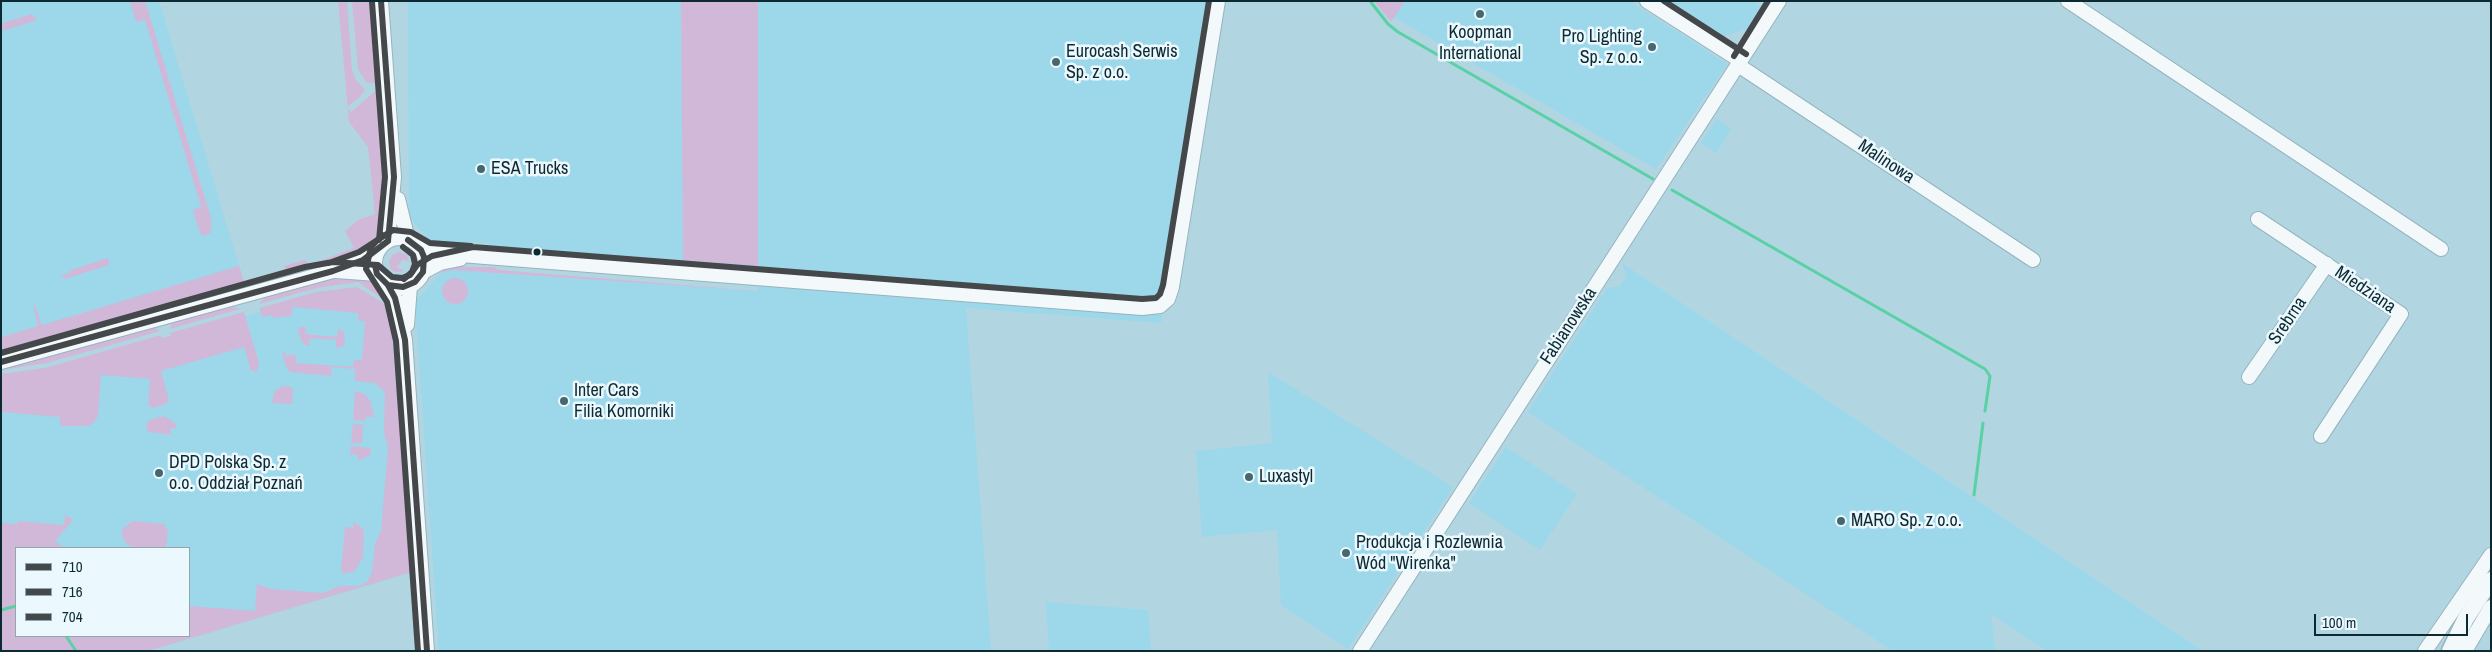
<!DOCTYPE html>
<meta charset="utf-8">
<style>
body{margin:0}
#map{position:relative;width:2492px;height:652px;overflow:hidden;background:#b1d6e2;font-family:"Archivo Narrow",sans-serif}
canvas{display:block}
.frame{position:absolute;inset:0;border:2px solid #0d2a32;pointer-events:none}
.legend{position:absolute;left:15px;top:547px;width:175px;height:90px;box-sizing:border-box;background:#ebf8fd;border:1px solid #92a6ac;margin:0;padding:6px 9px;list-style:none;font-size:15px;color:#0d2a32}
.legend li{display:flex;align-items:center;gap:10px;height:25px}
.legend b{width:25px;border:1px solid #92a6ac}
.scale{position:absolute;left:2314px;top:614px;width:154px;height:22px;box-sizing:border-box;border:2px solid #0d2a32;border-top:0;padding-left:6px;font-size:15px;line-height:18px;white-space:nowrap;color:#0d2a32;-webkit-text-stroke:4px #ebf8fd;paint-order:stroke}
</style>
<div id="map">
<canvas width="2492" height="652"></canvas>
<div class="frame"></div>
<ul class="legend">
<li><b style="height:6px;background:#45484a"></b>710</li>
<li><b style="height:6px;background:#45484a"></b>716</li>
<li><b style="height:6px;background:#45484a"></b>704</li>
</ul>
<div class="scale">100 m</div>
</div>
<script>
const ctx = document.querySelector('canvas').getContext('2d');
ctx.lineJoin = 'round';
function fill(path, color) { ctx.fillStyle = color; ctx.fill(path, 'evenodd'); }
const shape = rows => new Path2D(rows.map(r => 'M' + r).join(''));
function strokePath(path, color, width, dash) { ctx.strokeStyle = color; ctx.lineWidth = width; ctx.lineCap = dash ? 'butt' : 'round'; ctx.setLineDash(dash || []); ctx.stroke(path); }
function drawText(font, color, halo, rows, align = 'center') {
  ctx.font = font + ' "Archivo Narrow",sans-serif'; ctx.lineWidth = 5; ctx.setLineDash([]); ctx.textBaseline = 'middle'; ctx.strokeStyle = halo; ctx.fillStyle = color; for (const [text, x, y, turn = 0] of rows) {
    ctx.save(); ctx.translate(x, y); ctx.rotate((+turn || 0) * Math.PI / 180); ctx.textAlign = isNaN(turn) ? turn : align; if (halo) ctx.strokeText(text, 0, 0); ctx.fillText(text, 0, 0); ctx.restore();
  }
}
fill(shape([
 [1,1,159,1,244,282,1,350],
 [408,1,681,1,683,260,494,247,488,243,470,242,466,245,431,243,409,216],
 [758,1,1211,1,1161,323,966,308,991,651,439,651,415,302,441,273,453,270,758,291],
 [1405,1,1629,1,1727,64,1656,169,1394,17],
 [1665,1,1752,1,1762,8,1749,28,1721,37],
 [1717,119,1731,129,1716,153,1701,143],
 [1622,263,2200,649,2199,651,2047,651,1991,614,1995,651,1893,651,1528,412,1607,288,1620,286,1627,276],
 [345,295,384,321,403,575,148,651,189,636,189,548,16,548,1,576,1,385,305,299],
 [1268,372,1453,487,1348,649,1281,605,1277,530,1202,537,1196,451,1272,443],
 [1506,447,1577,494,1540,550,1469,503],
 [1046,602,1148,610,1151,651,1049,651]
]), '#9cd7ea');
fill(shape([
 [130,1,145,1,211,218,211,232,205,236,200,233,193,210,201,207,145,20,136,22],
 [338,1,347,1,352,70,356,80,365,90,360,97,347,107,351,112,374,92,380,93,382,97,387,164,381,165,382,172,388,172,382,234,366,252,344,261,286,273,284,266,305,260,309,265,354,248,345,231,358,220,375,214,368,147,349,122],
 [352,1,375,1,381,77,376,84,366,82,358,69],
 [681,1,758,1,758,266,683,260],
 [1374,1,1405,1,1391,22],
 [32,14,37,20,3,31,1,24,3,23],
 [399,252,407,255,409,262,403,259,397,267,404,271,396,272,391,270,389,262,392,255],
 [108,258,109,265,65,279,60,276,70,273,71,270],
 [239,266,244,282,1,350,1,337,38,326,33,305,35,306,42,325],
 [460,267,494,267,499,270,758,291,453,270,441,273,443,271],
 [340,276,370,279,390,299,382,299,358,282,317,288,259,304,265,296],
 '442 291a13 13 0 1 1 26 0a13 13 0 1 1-26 0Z',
 [357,287,390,307,396,385,404,414,415,571,148,651,1,651,1,523,18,524,18,521,64,525,65,515,73,520,55,541,64,548,16,548,16,636,189,636,189,606,255,611,257,584,271,589,323,593,340,586,360,586,368,581,372,572,375,543,381,531,388,448,384,432,385,392,375,383,355,381,355,369,332,367,331,376,290,372,287,369,282,353,285,352,286,356,293,354,296,356,296,363,353,367,354,360,362,360,365,321,358,321,358,313,293,307,291,316,273,318,272,315,263,317,260,312,260,308,316,292],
 [228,305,240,309,170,329,172,322],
 [244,312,259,363,256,374,254,370,251,371,244,347,161,371,169,400,166,404,152,408,148,404,150,379,101,375,98,416,93,423,88,426,60,426,60,417,2,412,1,374,45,368,161,335,162,338,171,336,170,333],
 [153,326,160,331,47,363,1,370,1,367],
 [300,327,306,327,306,334,337,337,338,329,344,332,345,343,342,347,336,348,336,340,310,338,309,346,305,345,300,338,298,330],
 [282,386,291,387,293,389,292,404,272,403,274,392],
 [355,391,364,394,370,400,374,417,366,417,365,421,353,420],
 [164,416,176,424,176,428,171,428,171,435,148,432,146,426,149,420],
 [353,424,363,425,362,443,351,443],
 [351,446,371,448,370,455,358,461,358,455,350,454],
 [133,521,165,524,165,528,168,529,166,548,133,548,126,543,122,536,123,528],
 [353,522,359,525,364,531,363,557,355,571,344,574,341,570,345,527,353,528]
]), '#d1b8d9');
strokePath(shape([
 [1370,1,1388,24,1398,32,1653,179],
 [1672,190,1985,369,1990,376,1985,411],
 [1974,495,1983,423],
 [1,610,16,606],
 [66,636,76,651]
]), '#5ad0a5', 3);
const minor = shape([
 [381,1,394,177,388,241],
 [1647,1,1741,61],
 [2068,1,2441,249],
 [1738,65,2033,260],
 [398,199,408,240],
 [2258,219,2401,314,2321,436],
 '375 263a25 25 0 1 1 50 0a25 25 0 1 1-50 0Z',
 [421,250,473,256,1142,308,1160,306,1168,299,1172,287,1218,1],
 [336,271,377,274],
 [423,272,440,263,460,259],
 [388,285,397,302,405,340,427,651],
 [407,325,410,286],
 [1,362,333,271,363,260,379,250],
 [2249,377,2327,264],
 [1360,651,1779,1],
 [2425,651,2491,555],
 [2465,651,2491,607]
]);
const major = shape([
 [2450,651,2466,618,2491,580]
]);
strokePath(minor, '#96b4bd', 16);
strokePath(major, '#96b4bd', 19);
strokePath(minor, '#f3f9fb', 14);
strokePath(major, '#f3f9fb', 16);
strokePath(shape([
 [381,1,394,177,388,241],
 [375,265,377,274,388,285,403,287,415,282,423,272,424,257,421,250,408,240],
 [377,274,388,285,395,298,405,340,427,651],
 [1,362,333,271,363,260,388,241]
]), '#45484a', 6);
strokePath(shape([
 [372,2,385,177,379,240],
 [382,235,371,247,366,269,387,302,396,341,418,651],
 [403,247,413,255,415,264,412,272,404,279]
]), '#45484a', 6);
strokePath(shape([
 [1664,1,1746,54],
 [1734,56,1768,1],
 [329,263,359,252,393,230,411,232,430,243,471,246],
 [1,353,305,267,333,262,378,265,392,277,402,278,410,275,417,265,432,256,473,247,1142,299,1156,298,1160,294,1163,285,1209,1]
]), '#45484a', 6);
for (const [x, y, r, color] of [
 [1480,14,5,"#466670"],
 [1652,47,5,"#466670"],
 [1056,62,5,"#466670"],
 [481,169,5,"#466670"],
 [537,252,4.5,"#0d2a32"],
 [564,401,5,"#466670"],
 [159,473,5,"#466670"],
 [1249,477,5,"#466670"],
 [1841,521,5,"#466670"],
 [1346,553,5,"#466670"]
]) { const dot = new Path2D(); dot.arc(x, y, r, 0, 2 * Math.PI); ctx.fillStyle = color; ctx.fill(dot); strokePath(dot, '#ebf8fd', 2); }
drawText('18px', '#0d2a32', '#ebf8fd', [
 ["Koopman",1480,33,"center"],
 ["International",1480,54,"center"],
 ["Pro Lighting",1642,37,"right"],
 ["Sp. z o.o.",1642,58,"right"],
 ["Eurocash Serwis",1066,52],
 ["Sp. z o.o.",1066,73],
 ["ESA Trucks",491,169],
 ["Inter Cars",574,391],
 ["Filia Komorniki",574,412],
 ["DPD Polska Sp. z",169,463],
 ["o.o. Oddział Poznań",169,484],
 ["Luxastyl",1259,477],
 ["MARO Sp. z o.o.",1851,521],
 ["Produkcja i Rozlewnia",1356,543],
 ["Wód \"Wirenka\"",1356,564]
], 'left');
drawText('18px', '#0d2a32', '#ebf8fd', [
 ["Malinowa",1886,162,34],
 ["Miedziana",2365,290,34],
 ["Srebrna",2288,321,-56],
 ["Fabianowska",1569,326,-57]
]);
</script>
